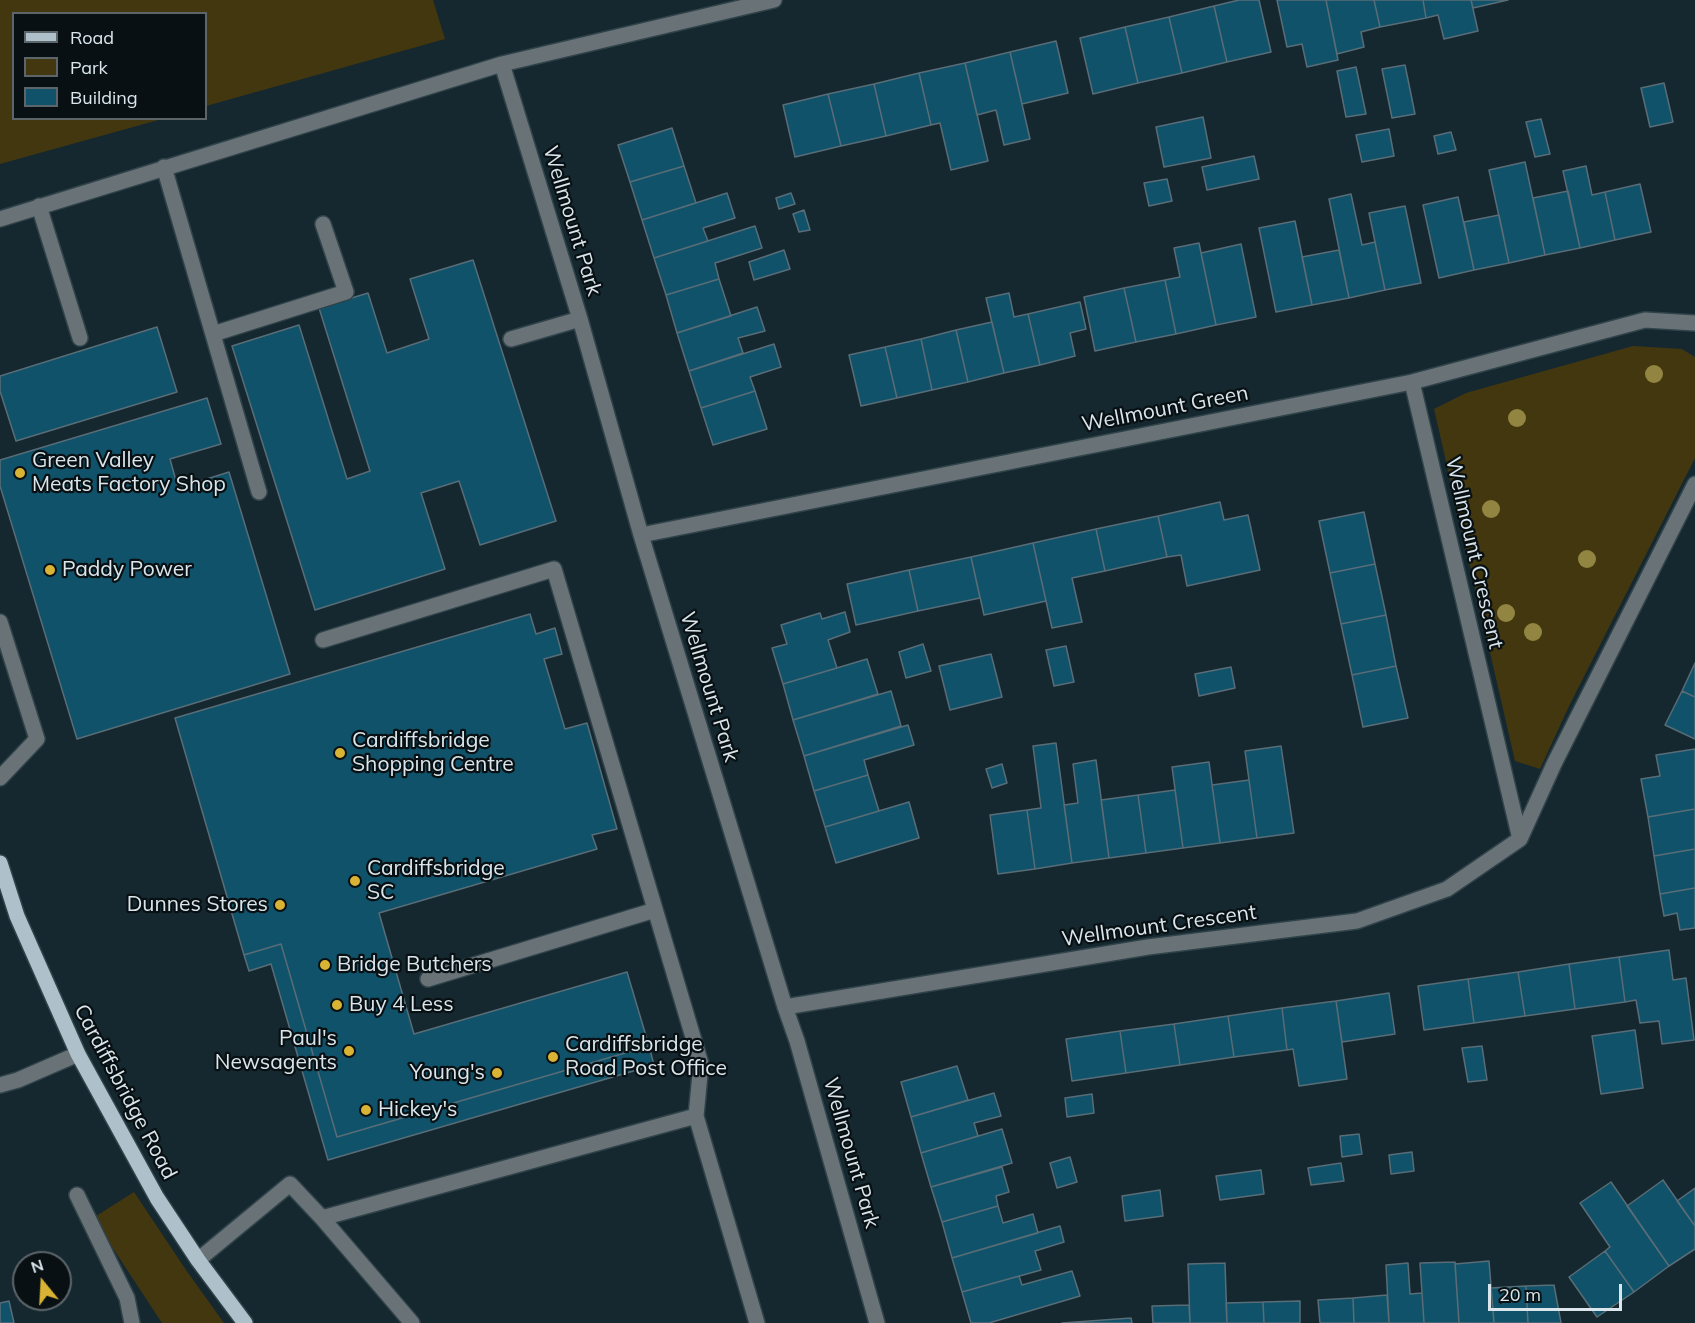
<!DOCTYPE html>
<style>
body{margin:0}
#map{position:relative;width:1695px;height:1323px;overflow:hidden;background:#152830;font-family:Mulish,sans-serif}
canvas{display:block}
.legend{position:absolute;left:12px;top:12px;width:195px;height:108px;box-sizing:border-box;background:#081013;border:2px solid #5c666a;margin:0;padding:8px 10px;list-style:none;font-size:18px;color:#dae6ec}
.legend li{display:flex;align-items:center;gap:12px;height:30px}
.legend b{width:30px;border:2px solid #5c666a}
.north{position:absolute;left:12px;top:1251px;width:60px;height:60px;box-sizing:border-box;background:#081013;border:2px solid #5c666a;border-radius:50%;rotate:342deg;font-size:16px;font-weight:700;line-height:24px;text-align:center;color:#dae6ec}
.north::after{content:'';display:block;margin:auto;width:21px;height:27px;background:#d9b334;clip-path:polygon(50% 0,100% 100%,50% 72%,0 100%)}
.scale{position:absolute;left:1488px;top:1284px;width:134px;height:27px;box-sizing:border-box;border:3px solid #dae6ec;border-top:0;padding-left:8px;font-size:18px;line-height:21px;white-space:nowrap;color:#dae6ec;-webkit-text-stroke:4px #081013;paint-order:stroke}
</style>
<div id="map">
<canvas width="1695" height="1323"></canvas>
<ul class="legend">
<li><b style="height:8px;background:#aec1ca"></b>Road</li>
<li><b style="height:16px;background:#433710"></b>Park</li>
<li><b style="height:16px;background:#105269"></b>Building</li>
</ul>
<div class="north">N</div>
<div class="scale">20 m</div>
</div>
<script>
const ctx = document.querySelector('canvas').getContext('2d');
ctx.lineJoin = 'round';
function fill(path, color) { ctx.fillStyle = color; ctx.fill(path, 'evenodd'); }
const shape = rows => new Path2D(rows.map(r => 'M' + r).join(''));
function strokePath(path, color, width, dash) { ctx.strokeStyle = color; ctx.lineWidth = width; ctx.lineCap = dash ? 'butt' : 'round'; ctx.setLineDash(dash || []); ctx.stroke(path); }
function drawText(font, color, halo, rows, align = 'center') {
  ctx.font = font + ' Mulish,sans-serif'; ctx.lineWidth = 4.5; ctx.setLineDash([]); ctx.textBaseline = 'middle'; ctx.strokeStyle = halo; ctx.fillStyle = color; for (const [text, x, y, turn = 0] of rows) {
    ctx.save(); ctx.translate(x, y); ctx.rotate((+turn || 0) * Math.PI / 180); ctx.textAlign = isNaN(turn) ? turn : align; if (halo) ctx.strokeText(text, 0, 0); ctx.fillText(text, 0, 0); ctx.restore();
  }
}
fill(shape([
 [0,0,433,0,445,39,206,106,206,14,14,14,14,118,162,119,0,164],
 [1633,346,1682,349,1695,357,1695,458,1570,704,1540,769,1515,761,1434,409,1466,393],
 [134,1192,186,1270,224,1323,162,1323,93,1218]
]), '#433710');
const building = shape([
 [1239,0,1259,0,1271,52,1227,62,1214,6,1239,0],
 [1277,0,1326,0,1338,60,1307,67,1302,44,1287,47,1277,0],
 [1326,0,1374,0,1380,27,1361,32,1364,47,1337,54,1326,0],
 [1374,0,1423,0,1426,18,1380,27,1374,0],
 [1423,0,1471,0,1478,31,1444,39,1438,15,1426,18,1423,0],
 [1471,0,1508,0,1473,8,1471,0],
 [1214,6,1227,62,1182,73,1169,17,1214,6],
 [1169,17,1182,73,1138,83,1125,27,1169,17],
 [1125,27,1138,83,1093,94,1080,38,1125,27],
 [1056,41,1068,93,1022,104,1010,52,1056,41],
 [1010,52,1030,139,1004,145,996,110,977,115,965,63,1010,52],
 [965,63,988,161,951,170,940,123,931,125,919,73,965,63],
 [1405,65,1415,114,1392,118,1382,69,1405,65],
 [1356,67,1366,114,1346,117,1337,71,1356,67],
 [919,73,931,125,886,136,874,84,919,73],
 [1664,83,1673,122,1650,127,1641,88,1664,83],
 [874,84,886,136,841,146,828,94,874,84],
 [828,94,841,146,795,157,783,105,828,94],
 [1203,117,1211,158,1164,167,1156,127,1203,117],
 [1541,119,1550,154,1535,157,1526,122,1541,119],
 [672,128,684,166,630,182,618,145,672,128],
 [1389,129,1394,156,1362,162,1356,135,1389,129],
 [1451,132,1456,150,1438,154,1434,136,1451,132],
 [1254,156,1259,179,1207,190,1202,167,1254,156],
 [1525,162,1545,255,1509,263,1489,170,1525,162],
 [684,166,696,203,642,220,630,182,684,166],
 [1586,166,1592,195,1605,192,1615,240,1580,248,1563,171,1586,166],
 [1167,179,1172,201,1149,206,1144,183,1167,179],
 [1640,184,1651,232,1615,240,1605,192,1640,184],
 [1568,191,1580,248,1545,255,1533,198,1568,191],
 [727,193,735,218,703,228,708,241,654,258,642,220,727,193],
 [791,193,795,204,779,209,776,198,791,193],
 [1351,194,1362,245,1375,242,1385,290,1349,298,1329,199,1351,194],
 [1458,197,1474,270,1439,278,1423,205,1458,197],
 [1405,206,1421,283,1385,290,1369,213,1405,206],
 [804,210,810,230,799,232,793,214,804,210],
 [1499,215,1509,263,1474,270,1464,222,1499,215],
 [1295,221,1312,305,1276,312,1259,228,1295,221],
 [755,226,762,248,715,263,719,279,666,295,654,258,755,226],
 [1199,243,1216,325,1176,334,1165,280,1180,277,1174,248,1199,243],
 [1241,244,1256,317,1216,325,1201,253,1241,244],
 [784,250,790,269,754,280,749,262,784,250],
 [1339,250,1349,298,1312,305,1302,257,1339,250],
 [473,260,556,521,480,545,459,481,421,493,445,569,315,610,232,346,299,325,347,479,370,471,319,308,368,293,387,353,429,339,410,279,473,260],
 [719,279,731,316,677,333,666,295,719,279],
 [1165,280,1176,334,1136,342,1124,288,1165,280],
 [1124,288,1136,342,1095,351,1084,297,1124,288],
 [1009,293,1014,317,1028,314,1040,365,1004,373,986,298,1009,293],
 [1080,302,1086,329,1070,333,1075,356,1040,365,1028,314,1080,302],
 [757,307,765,331,738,338,743,353,689,371,677,333,757,307],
 [992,322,1004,373,968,382,956,330,992,322],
 [157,327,177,392,16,441,0,391,0,376,157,327],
 [956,330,968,382,932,390,921,339,956,330],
 [921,339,932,390,897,398,885,347,921,339],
 [774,344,781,367,750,377,755,391,701,408,689,371,774,344],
 [885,347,897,398,861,406,849,355,885,347],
 [755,391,767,429,713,445,701,408,755,391],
 [207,398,221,444,170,459,178,488,229,472,290,674,77,739,0,486,0,460,207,398],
 [1220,502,1224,520,1248,515,1260,570,1187,586,1181,555,1167,557,1158,516,1220,502],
 [1364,512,1375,564,1330,573,1319,521,1364,512],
 [1158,516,1167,557,1105,571,1096,529,1158,516],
 [1096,529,1105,571,1072,578,1082,622,1052,628,1033,543,1096,529],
 [1033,543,1046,601,984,615,971,557,1033,543],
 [971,557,980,598,918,611,909,570,971,557],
 [1375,564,1386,615,1341,624,1330,573,1375,564],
 [909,570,918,611,856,625,847,584,909,570],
 [845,612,850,632,828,640,837,668,783,684,772,648,787,644,781,625,820,613,822,619,845,612],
 [530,614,536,634,555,628,562,654,544,659,565,729,587,723,617,829,592,835,597,849,379,913,414,1034,627,972,649,1046,337,1137,281,944,244,955,175,718,530,614],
 [1386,615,1396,666,1352,675,1341,624,1386,615],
 [923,644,931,671,906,678,899,652,923,644],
 [1066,646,1074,682,1054,686,1046,650,1066,646],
 [991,654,1002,697,950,710,939,666,991,654],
 [867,659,878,694,793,720,783,684,867,659],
 [1695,663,1695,697,1682,691,1695,663],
 [1396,666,1408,718,1363,727,1352,675,1396,666],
 [1231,667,1235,688,1199,696,1195,674,1231,667],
 [891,691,901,726,804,756,793,720,891,691],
 [1682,691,1695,697,1695,739,1665,725,1682,691],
 [908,725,914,745,864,760,868,775,814,791,804,756,908,725],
 [1056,743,1072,863,1035,869,1027,810,1041,808,1033,746,1056,743],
 [1281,746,1294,833,1257,838,1245,751,1281,746],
 [1695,749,1695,809,1648,817,1641,779,1660,776,1656,755,1695,749],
 [1096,760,1109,858,1072,863,1064,805,1078,803,1073,764,1096,760],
 [1209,762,1220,843,1183,848,1172,767,1209,762],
 [1002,764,1007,783,992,788,986,769,1002,764],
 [868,775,879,811,825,827,814,791,868,775],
 [1249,780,1257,838,1220,843,1212,785,1249,780],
 [1175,790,1183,848,1146,853,1138,795,1175,790],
 [1138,795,1146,853,1109,858,1101,800,1138,795],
 [909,802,919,838,836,863,825,827,909,802],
 [1695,809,1695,849,1654,856,1648,817,1695,809],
 [1027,810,1035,869,998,874,990,815,1027,810],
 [1695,849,1695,888,1660,894,1654,856,1695,849],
 [1695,888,1695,928,1680,930,1677,913,1664,916,1660,894,1695,888],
 [281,944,337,1137,649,1046,654,1065,328,1160,271,964,249,971,244,955,281,944],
 [1669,950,1673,980,1686,978,1694,1040,1662,1044,1659,1021,1640,1023,1636,1000,1625,1002,1619,957,1669,950],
 [1619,957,1625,1002,1575,1009,1569,964,1619,957],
 [1569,964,1575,1009,1525,1016,1518,972,1569,964],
 [1518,972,1525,1016,1474,1023,1468,979,1518,972],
 [1468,979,1474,1023,1424,1030,1418,986,1468,979],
 [1389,993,1395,1034,1342,1042,1336,1001,1389,993],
 [1336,1001,1347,1079,1299,1086,1293,1049,1287,1050,1282,1008,1336,1001],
 [1282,1008,1287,1050,1234,1057,1228,1016,1282,1008],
 [1228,1016,1234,1057,1180,1065,1174,1024,1228,1016],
 [1174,1024,1180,1065,1126,1073,1120,1031,1174,1024],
 [1635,1030,1643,1088,1601,1094,1592,1036,1635,1030],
 [1120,1031,1126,1073,1072,1081,1066,1039,1120,1031],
 [1482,1046,1487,1080,1468,1082,1462,1048,1482,1046],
 [957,1066,968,1100,911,1117,901,1082,957,1066],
 [994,1093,1001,1116,974,1123,978,1136,921,1153,911,1117,994,1093],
 [1092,1094,1094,1113,1067,1117,1065,1098,1092,1094],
 [1002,1129,1012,1163,931,1187,921,1153,1002,1129],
 [1359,1134,1362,1154,1342,1157,1340,1136,1359,1134],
 [1412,1152,1414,1171,1391,1174,1389,1155,1412,1152],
 [1070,1157,1077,1182,1057,1188,1050,1163,1070,1157],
 [1341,1163,1344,1181,1311,1185,1308,1168,1341,1163],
 [1002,1167,1009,1192,996,1196,998,1206,942,1222,931,1187,1002,1167],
 [1261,1170,1264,1194,1220,1200,1216,1176,1261,1170],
 [1663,1180,1695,1226,1695,1249,1669,1266,1627,1206,1663,1180],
 [1611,1182,1669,1266,1634,1292,1605,1251,1610,1247,1580,1203,1611,1182],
 [1695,1188,1695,1226,1677,1201,1695,1188],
 [1160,1190,1163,1216,1125,1221,1122,1196,1160,1190],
 [998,1206,1003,1223,1033,1214,1038,1233,952,1258,942,1222,998,1206],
 [1060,1226,1064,1242,1035,1251,1041,1270,962,1292,952,1258,1060,1226],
 [1605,1251,1634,1292,1597,1317,1569,1277,1605,1251],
 [1489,1261,1494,1323,1459,1323,1455,1264,1489,1261],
 [1455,1262,1459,1323,1424,1323,1420,1263,1455,1262],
 [1225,1263,1227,1323,1190,1323,1188,1264,1225,1263],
 [1408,1263,1410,1294,1422,1293,1424,1323,1389,1323,1386,1265,1408,1263],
 [1072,1271,1080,1296,989,1323,971,1323,962,1292,1019,1276,1022,1285,1072,1271],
 [1554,1285,1561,1323,1528,1323,1526,1286,1554,1285],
 [1526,1286,1528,1323,1494,1323,1491,1288,1526,1286],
 [1387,1295,1389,1323,1354,1323,1353,1298,1387,1295],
 [1353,1298,1354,1323,1320,1323,1318,1300,1353,1298],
 [9,1301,14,1323,0,1323,0,1303,9,1301],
 [1300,1301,1300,1323,1264,1323,1263,1302,1300,1301],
 [1263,1302,1264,1323,1227,1323,1226,1303,1263,1302],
 [1189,1305,1190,1323,1153,1323,1152,1306,1189,1305],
 [1131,1318,1132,1323,1062,1323,1131,1318]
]);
fill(building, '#105269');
strokePath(building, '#586d77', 1.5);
const minor = shape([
 [502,64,580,319,641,535,785,1007,797,1041,877,1323],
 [164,167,259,492],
 [39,206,80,338],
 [0,219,502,64,774,0],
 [213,334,346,292,323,224],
 [511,339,580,319],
 [1412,382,1520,839],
 [641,535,1412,382,1645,320,1695,323],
 [0,622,37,739,0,778],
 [323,640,554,569,701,1064,696,1116,757,1323],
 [428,979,655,910],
 [785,1007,1148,947,1357,921,1447,889,1520,839,1554,764,1695,484],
 [0,1085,18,1080,78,1054],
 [77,1195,127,1298,132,1323],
 [322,1218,696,1116],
 [198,1260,290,1184,322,1218,412,1323]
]);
const major = shape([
 [0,863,17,916,78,1054,157,1198,198,1260,245,1323]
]);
strokePath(minor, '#31434a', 18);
strokePath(major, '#31434a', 18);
strokePath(minor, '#697377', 15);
strokePath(major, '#aec1ca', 15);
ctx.fillStyle = '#928541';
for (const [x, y] of [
 [1654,374],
 [1517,418],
 [1491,509],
 [1587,559],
 [1506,613],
 [1533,632]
]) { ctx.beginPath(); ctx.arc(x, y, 9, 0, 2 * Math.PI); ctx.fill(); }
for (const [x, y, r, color] of [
 [20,473,6,"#d9b334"],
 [50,570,6,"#d9b334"],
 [340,753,6,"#d9b334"],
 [355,881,6,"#d9b334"],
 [280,905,6,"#d9b334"],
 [325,965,6,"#d9b334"],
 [337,1005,6,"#d9b334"],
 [349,1051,6,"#d9b334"],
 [553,1057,6,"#d9b334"],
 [497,1073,6,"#d9b334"],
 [366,1110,6,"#d9b334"]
]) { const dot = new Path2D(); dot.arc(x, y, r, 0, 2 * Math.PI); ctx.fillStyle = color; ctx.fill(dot); strokePath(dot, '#081013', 2); }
drawText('21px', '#dae6ec', '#081013', [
 ["Wellmount Park",572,221,73],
 ["Wellmount Green",1165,409,-11],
 ["Wellmount Crescent",1474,553,77],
 ["Wellmount Park",709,687,73],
 ["Wellmount Crescent",1159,926,-8],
 ["Cardiffsbridge Road",125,1092,62],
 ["Wellmount Park",851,1153,74]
]);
drawText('21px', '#dae6ec', '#081013', [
 ["Green Valley",32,461],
 ["Meats Factory Shop",32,485],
 ["Paddy Power",62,570],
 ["Cardiffsbridge",352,741],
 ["Shopping Centre",352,765],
 ["Cardiffsbridge",367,869],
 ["SC",367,893],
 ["Dunnes Stores",268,905,"right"],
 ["Bridge Butchers",337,965],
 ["Buy 4 Less",349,1005],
 ["Paul's",337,1039,"right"],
 ["Newsagents",337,1063,"right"],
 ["Cardiffsbridge",565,1045],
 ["Road Post Office",565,1069],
 ["Young's",485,1073,"right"],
 ["Hickey's",378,1110]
], 'left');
</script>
